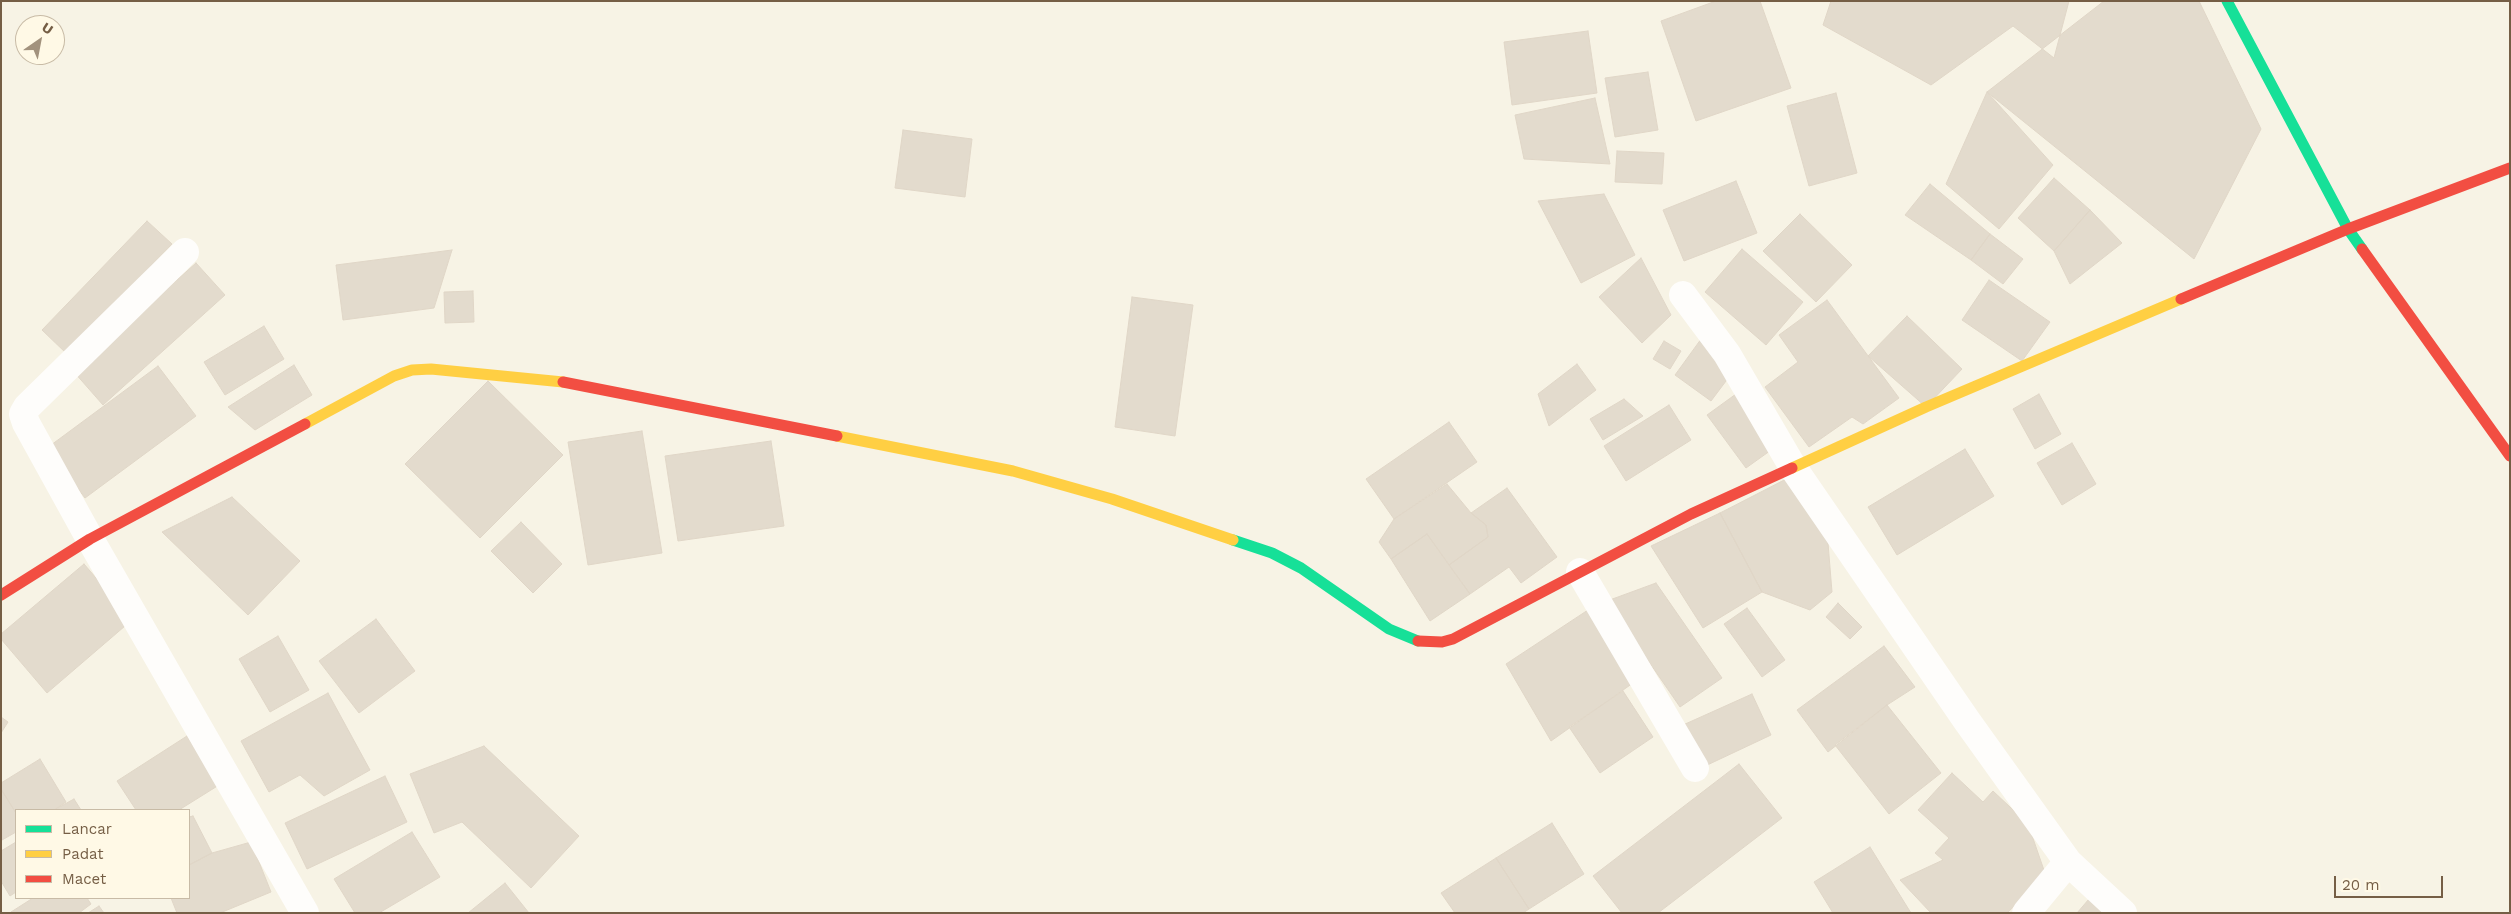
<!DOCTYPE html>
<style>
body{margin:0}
#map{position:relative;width:2511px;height:914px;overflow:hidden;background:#f7f3e5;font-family:"Work Sans",sans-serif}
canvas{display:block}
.frame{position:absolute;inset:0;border:2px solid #755e45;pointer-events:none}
.legend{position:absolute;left:15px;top:809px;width:175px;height:90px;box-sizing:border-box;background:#fff9e6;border:1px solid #c8bba6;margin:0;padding:6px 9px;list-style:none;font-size:15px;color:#755e45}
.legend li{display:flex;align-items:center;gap:10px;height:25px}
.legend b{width:25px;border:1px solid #c8bba6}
.north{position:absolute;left:15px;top:15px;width:50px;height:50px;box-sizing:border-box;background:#fff9e6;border:1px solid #c8bba6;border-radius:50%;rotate:33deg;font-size:14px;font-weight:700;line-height:20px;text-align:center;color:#755e45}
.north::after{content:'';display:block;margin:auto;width:18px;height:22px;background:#a2927d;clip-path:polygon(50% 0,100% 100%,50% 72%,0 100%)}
.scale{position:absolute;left:2334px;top:876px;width:109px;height:22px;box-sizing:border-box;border:2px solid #755e45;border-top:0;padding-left:6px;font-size:15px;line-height:18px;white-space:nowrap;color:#755e45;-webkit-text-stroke:4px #fff9e6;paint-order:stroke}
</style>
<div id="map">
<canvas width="2511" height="914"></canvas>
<div class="frame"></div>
<ul class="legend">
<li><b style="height:6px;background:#16e098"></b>Lancar</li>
<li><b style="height:6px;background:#ffcf43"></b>Padat</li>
<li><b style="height:6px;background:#f24e42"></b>Macet</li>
</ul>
<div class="north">U</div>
<div class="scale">20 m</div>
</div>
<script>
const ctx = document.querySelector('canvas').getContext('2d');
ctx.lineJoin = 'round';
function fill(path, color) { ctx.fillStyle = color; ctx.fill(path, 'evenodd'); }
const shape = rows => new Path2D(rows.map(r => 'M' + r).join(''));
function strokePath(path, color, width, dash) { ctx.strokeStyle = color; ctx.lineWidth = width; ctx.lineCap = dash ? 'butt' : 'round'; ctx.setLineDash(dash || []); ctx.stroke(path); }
const building = shape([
 [1716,1,1760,1,1791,88,1696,121,1661,21,1716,1],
 [1831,1,2069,1,2054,58,2013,26,1931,85,1823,25,1831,1],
 [2104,1,2199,1,2261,129,2194,259,1987,92,2104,1],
 [1588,31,1597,93,1512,105,1504,42,1588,31],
 [1648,72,1658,130,1615,137,1605,78,1648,72],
 [1987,92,2053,165,1999,229,1946,184,1987,92],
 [1836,93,1857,173,1809,186,1787,106,1836,93],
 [1595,98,1610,164,1524,159,1515,115,1595,98],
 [903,130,972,139,965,197,895,188,903,130],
 [1617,151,1664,153,1662,184,1615,182,1617,151],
 [2054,178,2090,210,2054,251,2018,218,2054,178],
 [1736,181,1757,233,1684,261,1663,210,1736,181],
 [1930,184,1990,234,1971,260,1905,215,1930,184],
 [1604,194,1635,255,1581,283,1538,201,1604,194],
 [2090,210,2122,243,2070,284,2054,251,2090,210],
 [1800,214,1852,265,1816,302,1763,251,1800,214],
 [147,221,172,244,67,354,42,330,147,221],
 [1990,234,2023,259,2003,284,1971,260,1990,234],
 [1742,249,1803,302,1766,345,1705,292,1742,249],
 [452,250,434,308,343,320,336,265,452,250],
 [1641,258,1671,315,1642,343,1599,297,1641,258],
 [196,263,225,295,103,405,74,372,196,263],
 [1989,280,2050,322,2022,361,1962,320,1989,280],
 [473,291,474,322,445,323,444,292,473,291],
 [1132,297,1193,305,1175,436,1115,427,1132,297],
 [1827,300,1899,398,1863,424,1852,417,1809,447,1765,387,1798,362,1779,335,1827,300],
 [1907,316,1962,369,1926,407,1868,356,1907,316],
 [264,326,284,359,225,395,204,362,264,326],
 [1704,335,1729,377,1711,401,1675,375,1704,335],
 [1664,341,1681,351,1670,369,1653,359,1664,341],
 [1577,364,1596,390,1549,426,1538,394,1577,364],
 [294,365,312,395,255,430,228,407,294,365],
 [158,366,196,416,85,498,47,448,158,366],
 [488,381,563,455,480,538,405,464,488,381],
 [1736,394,1774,448,1746,468,1707,415,1736,394],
 [2039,394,2061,434,2035,449,2013,409,2039,394],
 [1624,399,1643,416,1603,440,1590,419,1624,399],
 [1669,405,1691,440,1626,481,1604,446,1669,405],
 [1449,422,1477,462,1394,519,1366,479,1449,422],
 [642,431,662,553,588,565,568,442,642,431],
 [771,441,784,526,678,541,665,456,771,441],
 [2072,443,2096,484,2062,505,2037,463,2072,443],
 [1965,449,1994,496,1897,555,1868,507,1965,449],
 [1792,476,1828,543,1832,592,1810,610,1762,592,1720,513,1792,476],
 [1447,484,1471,513,1486,525,1488,537,1449,565,1427,534,1391,559,1379,542,1394,519,1447,484],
 [1507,488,1557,557,1521,583,1509,567,1470,594,1449,565,1488,537,1486,525,1471,513,1507,488],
 [232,497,300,561,248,615,162,532,232,497],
 [1720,513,1762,592,1703,628,1651,546,1720,513],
 [521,522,562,564,533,593,491,551,521,522],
 [1427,534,1470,594,1430,621,1391,559,1427,534],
 [84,564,132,620,47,693,1,639,1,634,84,564],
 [1656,583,1722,678,1680,707,1607,601,1656,583],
 [1838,603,1862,627,1850,639,1826,617,1838,603],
 [1747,608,1785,660,1762,677,1724,624,1747,608],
 [1588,610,1633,683,1551,741,1506,664,1588,610],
 [376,619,415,671,359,713,319,661,376,619],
 [278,636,309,690,270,712,239,659,278,636],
 [1884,646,1915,687,1887,705,1828,752,1797,710,1884,646],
 [1623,691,1653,737,1600,773,1569,727,1623,691],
 [328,693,370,770,324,796,300,775,269,792,241,741,328,693],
 [1752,694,1771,735,1703,767,1683,725,1752,694],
 [1887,705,1941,773,1889,814,1835,745,1887,705],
 [1,717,8,722,1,733,1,717],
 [187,736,219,785,179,810,136,810,117,781,187,736],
 [484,746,579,836,531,888,462,822,434,833,410,774,484,746],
 [40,759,66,802,54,810,16,810,16,813,1,789,1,783,40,759],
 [1739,764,1782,818,1658,913,1622,913,1593,876,1739,764],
 [1952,773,1983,802,1993,791,2028,824,2046,876,2007,913,1931,913,1900,880,1943,860,1935,853,1949,838,1918,810,1952,773],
 [385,776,407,822,307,869,285,823,385,776],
 [1,789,16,813,16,832,2,840,1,789],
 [74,799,81,810,54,810,74,799],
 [193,816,212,853,189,865,189,817,193,816],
 [1552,823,1584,874,1529,909,1496,858,1552,823],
 [412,832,440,877,379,913,355,913,334,879,412,832],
 [16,842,16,892,10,896,1,881,1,851,16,842],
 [251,842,271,892,220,913,177,913,171,898,189,898,189,865,212,853,251,842],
 [1870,847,1911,913,1833,913,1814,882,1870,847],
 [1496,858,1529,909,1523,913,1455,913,1441,893,1496,858],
 [505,883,529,913,468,913,505,883],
 [33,898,87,898,91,904,79,913,11,912,33,898],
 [2089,899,2105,913,2077,913,2089,899],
 [99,906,104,913,88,913,99,906]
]);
fill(building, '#e3dbcd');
strokePath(building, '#e0d6c7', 1);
strokePath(shape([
 [185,252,27,407,23,414,26,423,90,539,305,913],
 [1683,295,1727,354,1794,469,1967,721,2068,862,2123,913],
 [1580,572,1695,768],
 [2026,913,2068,862]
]), '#fefdfb', 28);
strokePath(shape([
 [2227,1,2348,229,2362,249],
 [1233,540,1272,553,1301,568,1389,629,1418,641]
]), '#16e098', 11);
strokePath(shape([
 [305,424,394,376,412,370,431,369,563,382],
 [837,436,1013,471,1112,499,1233,540],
 [1792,468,1926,407,2181,299]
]), '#ffcf43', 11);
strokePath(shape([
 [2362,249,2510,456],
 [2181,299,2348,229,2510,168],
 [563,382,837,436],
 [1,595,90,539,305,424],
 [1418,641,1442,642,1453,639,1691,514,1792,468]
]), '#f24e42', 11);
</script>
